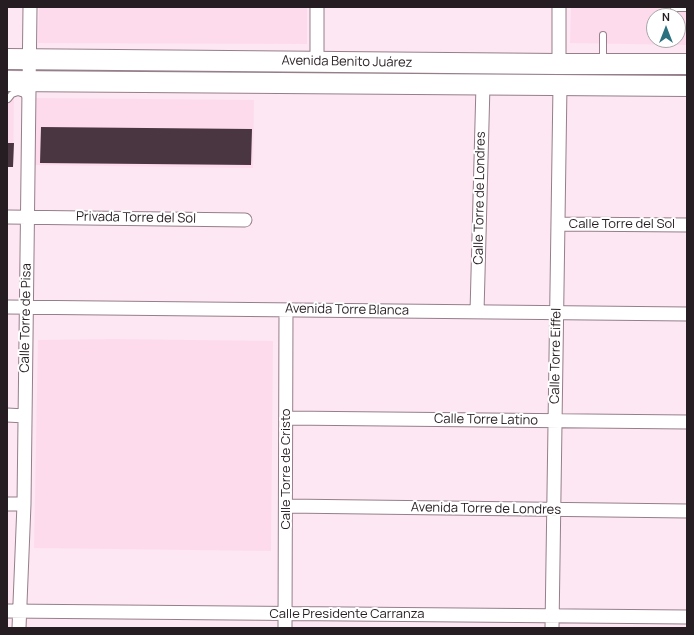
<!DOCTYPE html>
<meta charset="utf-8">
<style>
body{margin:0}
#map{position:relative;width:694px;height:635px;overflow:hidden;background:#fce7f2;font-family:Manrope,sans-serif}
canvas{display:block}
.frame{position:absolute;inset:0;border:8px solid #261d22;pointer-events:none}
.north{position:absolute;left:646px;top:8px;width:40px;height:40px;box-sizing:border-box;background:#fff;border:1px solid #a8a5a7;border-radius:50%;rotate:0deg;font-size:11px;font-weight:700;line-height:16px;text-align:center;color:#261d22}
.north::after{content:'';display:block;margin:auto;width:14px;height:18px;background:#2c7180;clip-path:polygon(50% 0,100% 100%,50% 72%,0 100%)}
</style>
<div id="map">
<canvas width="694" height="635"></canvas>
<div class="frame"></div>
<div class="north">N</div>
</div>
<script>
const ctx = document.querySelector('canvas').getContext('2d');
ctx.lineJoin = 'round';
function fill(path, color) { ctx.fillStyle = color; ctx.fill(path, 'evenodd'); }
const shape = rows => new Path2D(rows.map(r => 'M' + r).join(''));
function strokePath(path, color, width, dash) { ctx.strokeStyle = color; ctx.lineWidth = width; ctx.lineCap = dash ? 'butt' : 'round'; ctx.setLineDash(dash || []); ctx.stroke(path); }
function drawText(font, color, halo, rows, align = 'center') {
  ctx.font = font + ' Manrope,sans-serif'; ctx.lineWidth = 4; ctx.setLineDash([]); ctx.textBaseline = 'middle'; ctx.strokeStyle = halo; ctx.fillStyle = color; for (const [text, x, y, turn = 0] of rows) {
    ctx.save(); ctx.translate(x, y); ctx.rotate((+turn || 0) * Math.PI / 180); ctx.textAlign = isNaN(turn) ? turn : align; if (halo) ctx.strokeText(text, 0, 0); ctx.fillText(text, 0, 0); ctx.restore();
  }
}
fill(shape([
 [39,7,307,7,307,44,38,43],
 [571,7,687,7,687,45,570,43],
 [654,16,678,16,678,40,654,40],
 [7,98,14,98,13,167,7,167],
 [36,98,254,100,253,168,35,165],
 [112,339,273,341,271,551,34,548,38,340]
]), '#fddbed');
fill(shape([
 [41,127,252,129,251,165,40,163],
 [7,143,14,143,13,167,7,167]
]), '#4a3641');
const service = shape([
 [674,8,687,8],
 [603,61,603,35],
 [8,99,12,94,18,92,24,94,27,99]
]);
const minor = shape([
 [559,7,559,64],
 [317,62,317,7],
 [7,217,245,220],
 [558,224,687,225],
 [7,307,687,314],
 [477,312,483,85],
 [7,415,25,416],
 [286,418,687,422],
 [7,504,24,504],
 [286,506,687,511],
 [7,611,687,617],
 [19,628,24,504,30,7],
 [285,628,286,310],
 [552,628,560,85]
]);
const primary = shape([
 [7,59,559,64,687,64],
 [7,81,687,86]
]);
strokePath(service, '#967e8a', 8);
strokePath(minor, '#967e8a', 15);
strokePath(primary, '#967e8a', 22);
strokePath(service, '#fff', 6);
strokePath(minor, '#fff', 13);
strokePath(primary, '#fff', 20);
drawText('13px', '#261d22', '#fff', [
 ["Avenida Benito Juárez",347,62,1],
 ["Calle Torre de Londres",480,198,-89],
 ["Privada Torre del Sol",136,218,1],
 ["Calle Torre del Sol",622,224],
 ["Avenida Torre Blanca",347,310,1],
 ["Calle Torre de Pisa",26,318,-89],
 ["Calle Torre Eiffel",556,356,-89],
 ["Calle Torre Latino",486,420,1],
 ["Calle Torre de Cristo",286,469,-90],
 ["Avenida Torre de Londres",486,509,1],
 ["Calle Presidente Carranza",347,614]
]);
</script>
